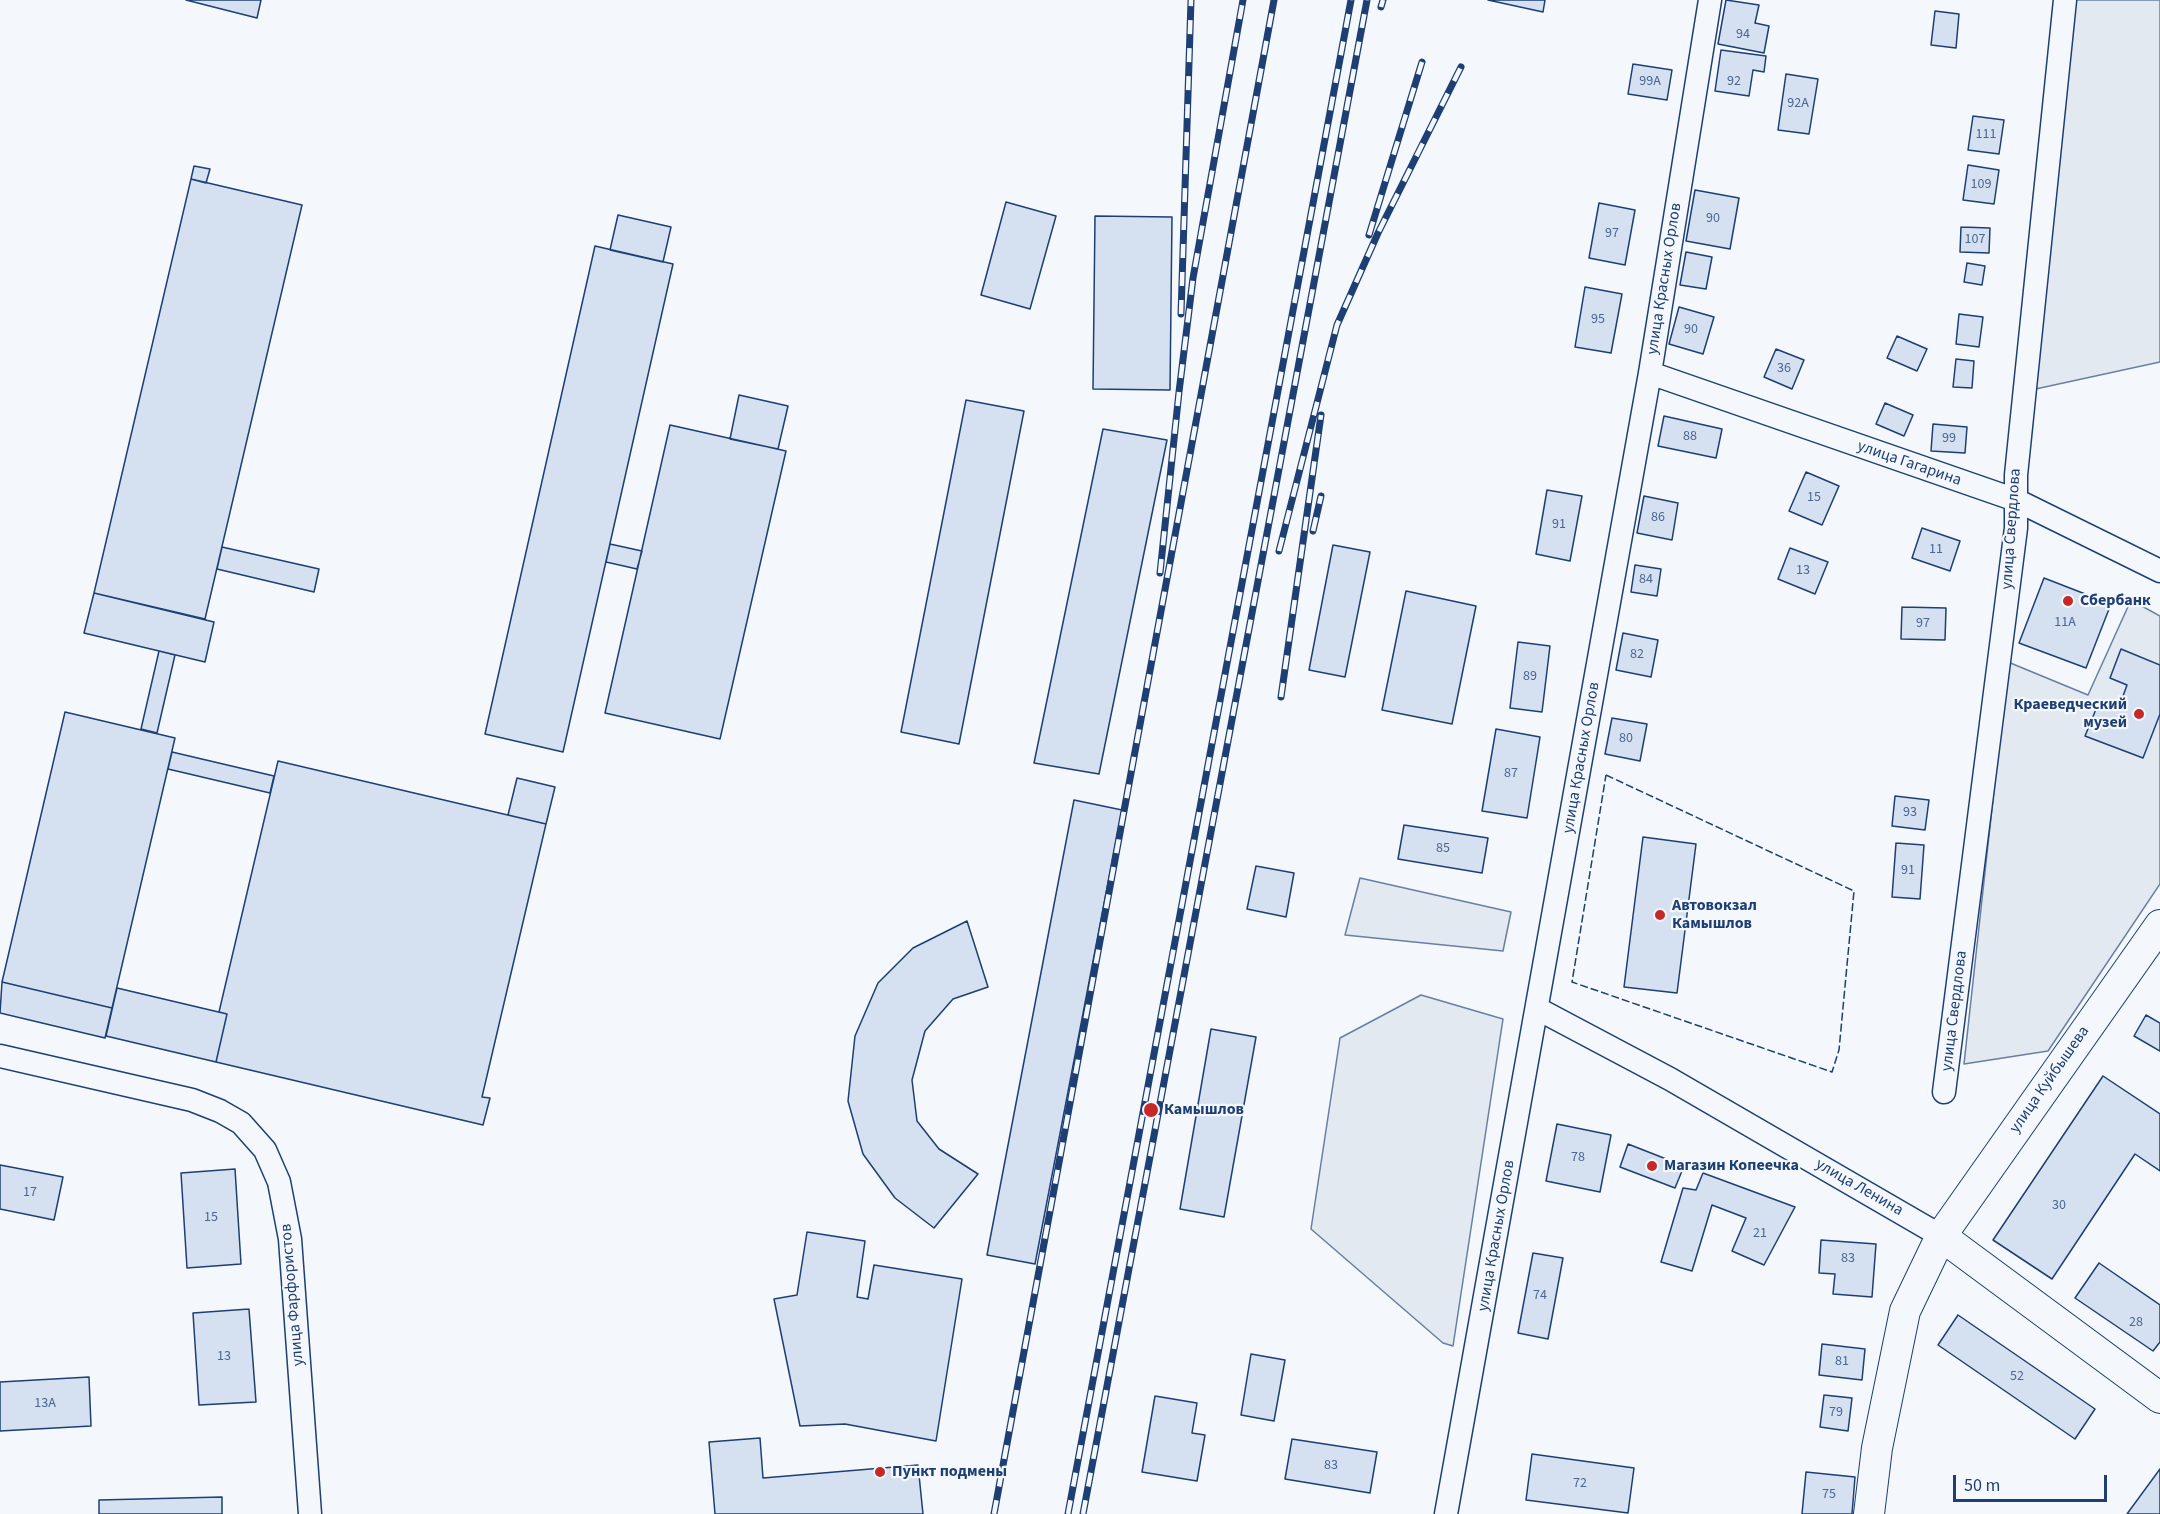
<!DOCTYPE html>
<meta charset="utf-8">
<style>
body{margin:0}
#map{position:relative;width:2160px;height:1514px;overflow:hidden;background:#f4f7fb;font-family:"Source Sans 3",sans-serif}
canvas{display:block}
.scale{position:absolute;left:1953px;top:1475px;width:154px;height:27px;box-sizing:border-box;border:3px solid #1d3f73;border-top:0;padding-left:8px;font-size:18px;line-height:21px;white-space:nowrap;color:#1d3f73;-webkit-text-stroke:4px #f4f7fb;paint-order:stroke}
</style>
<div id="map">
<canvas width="2160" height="1514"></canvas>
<div class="scale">50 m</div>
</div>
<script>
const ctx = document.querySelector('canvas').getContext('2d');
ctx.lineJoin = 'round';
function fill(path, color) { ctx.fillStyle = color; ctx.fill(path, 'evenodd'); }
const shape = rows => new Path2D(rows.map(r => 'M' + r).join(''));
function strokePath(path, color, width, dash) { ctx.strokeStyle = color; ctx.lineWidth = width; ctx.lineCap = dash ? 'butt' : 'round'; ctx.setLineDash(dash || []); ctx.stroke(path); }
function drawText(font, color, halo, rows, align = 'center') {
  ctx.font = font + ' "Source Sans 3",sans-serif'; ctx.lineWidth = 4.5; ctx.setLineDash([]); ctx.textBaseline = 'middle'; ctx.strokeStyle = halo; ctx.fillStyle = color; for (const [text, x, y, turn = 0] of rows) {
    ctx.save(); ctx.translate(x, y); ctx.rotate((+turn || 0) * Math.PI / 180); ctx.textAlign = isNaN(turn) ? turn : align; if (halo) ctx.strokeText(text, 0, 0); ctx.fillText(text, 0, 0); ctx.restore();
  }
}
const green = shape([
 [2074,0,2160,0,2160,362,2031,390,2074,0],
 [2131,600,2160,616,2160,884,2048,1051,1964,1064,2008,662,2088,695,2131,600],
 [1360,878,1511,912,1503,951,1345,935,1360,878],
 [1421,995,1503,1019,1453,1346,1443,1343,1311,1229,1340,1038,1421,995]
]);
fill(green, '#e3e9f0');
strokePath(green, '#687fa3', 1.5);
const building = shape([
 [186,0,261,0,257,18,186,0],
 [1488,0,1545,0,1543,12,1488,0],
 [1726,0,1759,5,1755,23,1769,26,1764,53,1718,44,1726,0],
 [1935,11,1959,14,1956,48,1931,45,1935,11],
 [1721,50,1766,56,1764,72,1753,70,1749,96,1715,91,1721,50],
 [1633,64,1672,70,1667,100,1628,94,1633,64],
 [1786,74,1818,79,1809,134,1778,130,1786,74],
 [1973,116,2004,120,1999,154,1968,150,1973,116],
 [1968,165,1999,170,1994,204,1963,200,1968,165],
 [194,166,210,169,206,183,191,179,194,166],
 [191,179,302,205,205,619,94,593,191,179],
 [1695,190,1739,198,1730,249,1686,241,1695,190],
 [1006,202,1056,216,1030,309,981,295,1006,202],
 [1599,203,1635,210,1625,265,1589,258,1599,203],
 [618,215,671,227,663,262,610,250,618,215],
 [1095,216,1172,217,1170,390,1093,389,1095,216],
 [1961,227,1990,228,1989,253,1960,252,1961,227],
 [595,246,673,264,563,752,485,734,595,246],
 [1686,252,1712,257,1706,289,1680,285,1686,252],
 [1967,263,1985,266,1982,285,1964,282,1967,263],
 [1585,287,1622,294,1611,353,1575,347,1585,287],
 [1679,307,1714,317,1703,354,1669,344,1679,307],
 [1959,314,1983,317,1979,347,1956,344,1959,314],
 [1897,336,1927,349,1917,371,1887,358,1897,336],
 [1776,349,1804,360,1792,389,1764,377,1776,349],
 [1956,359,1974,361,1972,388,1953,387,1956,359],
 [739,395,788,406,778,449,730,439,739,395],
 [966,400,1024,411,959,744,901,732,966,400],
 [1885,403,1913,415,1904,436,1876,424,1885,403],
 [1664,416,1722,429,1716,458,1658,446,1664,416],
 [1933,424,1967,427,1965,453,1931,451,1933,424],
 [670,425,786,451,720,739,605,713,670,425],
 [1103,429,1167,440,1099,774,1034,763,1103,429],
 [1806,472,1839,486,1822,525,1789,511,1806,472],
 [1547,490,1582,496,1570,561,1536,554,1547,490],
 [1644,496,1678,503,1672,540,1637,533,1644,496],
 [1922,528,1960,541,1950,571,1912,558,1922,528],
 [610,544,642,551,637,569,606,562,610,544],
 [1333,545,1370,552,1345,677,1309,670,1333,545],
 [222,547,319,569,314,592,217,569,222,547],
 [1790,548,1828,562,1815,594,1778,579,1790,548],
 [1635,565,1661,569,1657,596,1631,592,1635,565],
 [2044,578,2111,604,2086,668,2019,643,2044,578],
 [1406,591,1476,606,1452,724,1382,710,1406,591],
 [94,593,214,622,205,662,84,633,94,593],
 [1902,607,1946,608,1945,640,1901,639,1902,607],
 [1623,633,1658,640,1651,677,1616,670,1623,633],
 [1518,642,1550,646,1542,712,1510,708,1518,642],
 [2121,649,2160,665,2160,714,2143,758,2085,736,2099,702,2118,710,2127,685,2110,678,2121,649],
 [159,651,175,655,157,733,141,729,159,651],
 [65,712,175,738,112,1008,2,982,65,712],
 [1612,718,1647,724,1640,761,1605,754,1612,718],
 [1496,729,1540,737,1527,818,1482,811,1496,729],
 [172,752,274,776,270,793,168,769,172,752],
 [278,761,546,824,482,1097,490,1098,483,1125,216,1062,227,1014,219,1012,278,761],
 [517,778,555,787,546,824,508,815,517,778],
 [1895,796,1929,800,1925,830,1892,826,1895,796],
 [1074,800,1122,810,1035,1264,987,1255,1074,800],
 [1404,825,1488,838,1482,873,1398,859,1404,825],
 [1643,837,1696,844,1677,993,1624,987,1643,837],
 [1896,843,1924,845,1920,899,1892,897,1896,843],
 [1256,866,1294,873,1286,917,1247,909,1256,866],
 [967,921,988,987,953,999,925,1031,912,1080,917,1121,939,1149,978,1174,934,1228,895,1198,863,1154,848,1101,855,1036,878,983,913,948,967,921],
 [2,982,112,1008,105,1038,0,1013,2,982],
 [117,988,227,1014,216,1062,106,1036,117,988],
 [2146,1015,2160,1023,2160,1051,2134,1036,2146,1015],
 [1211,1029,1256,1037,1224,1217,1180,1209,1211,1029],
 [2103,1076,2160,1114,2160,1171,2135,1154,2052,1279,1993,1240,2103,1076],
 [1557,1124,1611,1135,1600,1192,1546,1181,1557,1124],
 [1628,1144,1684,1166,1675,1188,1620,1167,1628,1144],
 [0,1165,63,1177,54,1220,0,1209,0,1165],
 [235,1169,241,1264,187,1268,181,1173,235,1169],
 [1703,1173,1795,1207,1764,1265,1732,1251,1746,1218,1712,1205,1692,1271,1661,1262,1683,1188,1696,1190,1703,1173],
 [807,1232,865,1241,857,1297,868,1299,874,1265,962,1279,936,1441,845,1424,800,1426,774,1299,797,1295,807,1232],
 [1821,1240,1876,1244,1872,1297,1833,1294,1835,1274,1819,1273,1821,1240],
 [1533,1253,1563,1258,1548,1339,1518,1333,1533,1253],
 [2099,1263,2160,1305,2160,1342,2153,1351,2075,1298,2099,1263],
 [249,1309,256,1402,199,1405,193,1313,249,1309],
 [1958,1315,2095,1409,2075,1439,1938,1345,1958,1315],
 [1822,1344,1865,1349,1862,1380,1819,1375,1822,1344],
 [1251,1354,1285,1360,1274,1421,1241,1415,1251,1354],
 [89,1377,91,1426,0,1431,0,1382,89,1377],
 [1824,1395,1852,1398,1848,1431,1820,1427,1824,1395],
 [1155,1396,1197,1403,1192,1433,1205,1435,1197,1481,1142,1472,1155,1396],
 [760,1438,763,1478,918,1465,923,1514,715,1514,709,1442,760,1438],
 [1292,1439,1377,1452,1370,1493,1285,1479,1292,1439],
 [1532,1454,1634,1468,1628,1513,1526,1500,1532,1454],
 [2160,1469,2160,1514,2127,1514,2160,1469],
 [1806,1472,1855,1477,1852,1514,1802,1514,1806,1472],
 [222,1497,222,1514,99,1514,99,1500,222,1497]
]);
fill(building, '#d5e0f0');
strokePath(building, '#1d3f73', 1.5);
const minor = shape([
 [1650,373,2016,500,2160,571],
 [1538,1009,1670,1079,1941,1236],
 [0,1056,192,1100,220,1111,241,1123,265,1150,279,1182,290,1239,310,1514],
 [1944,1092,2016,528,2016,475,2065,0],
 [1446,1514,1650,373,1710,0]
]);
const major = shape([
 [1941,1236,2160,1398],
 [1869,1514,1877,1448,1905,1311,1941,1236,2160,925]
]);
strokePath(minor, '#1d3f73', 25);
strokePath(major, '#1d3f73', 32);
strokePath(minor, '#f4f7fb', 22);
strokePath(major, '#f4f7fb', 30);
const rail = shape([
 [1381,7,1383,0],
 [1369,235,1422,62],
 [1181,314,1191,0],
 [1313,531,1321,496],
 [1279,551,1337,325,1378,233,1461,67],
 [1160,573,1179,392,1193,278,1243,0],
 [1281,697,1321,415],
 [994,1514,1274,0],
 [1068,1514,1351,0],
 [1083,1514,1367,0]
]);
strokePath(rail, '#1d3f73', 7);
strokePath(rail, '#f4f7fb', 4.5, [14]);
strokePath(shape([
 [1606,775,1854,891,1839,1050,1832,1072,1572,982,1606,775]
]), '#1d3f73', 1.5, [8, 3]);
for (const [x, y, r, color] of [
 [2068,601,6,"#c62828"],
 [2139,714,6,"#c62828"],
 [1660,915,6,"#c62828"],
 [1151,1110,8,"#c62828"],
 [1652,1166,6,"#c62828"],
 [880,1472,6,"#c62828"]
]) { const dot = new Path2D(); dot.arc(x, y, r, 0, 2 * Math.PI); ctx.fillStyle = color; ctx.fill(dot); strokePath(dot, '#f4f7fb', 2); }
drawText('14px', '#4b6792', null, [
 ["94",1743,35],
 ["99А",1650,82],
 ["92",1734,82],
 ["92А",1798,104],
 ["111",1986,135],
 ["109",1981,185],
 ["90",1713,219],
 ["97",1612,234],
 ["107",1975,240],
 ["95",1598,320],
 ["90",1691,330],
 ["36",1784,369],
 ["88",1690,437],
 ["99",1949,439],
 ["15",1814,498],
 ["86",1658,518],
 ["91",1559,525],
 ["11",1936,550],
 ["13",1803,571],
 ["84",1646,580],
 ["11А",2065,623],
 ["97",1923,624],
 ["82",1637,655],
 ["89",1530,677],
 ["80",1626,739],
 ["87",1511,774],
 ["93",1910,813],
 ["85",1443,849],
 ["91",1908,871],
 ["78",1578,1158],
 ["17",30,1193],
 ["30",2059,1206],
 ["15",211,1218],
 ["21",1760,1234],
 ["83",1848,1259],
 ["74",1540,1296],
 ["28",2136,1323],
 ["13",224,1357],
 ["81",1842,1362],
 ["52",2017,1377],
 ["13А",45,1404],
 ["79",1836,1413],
 ["83",1331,1466],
 ["72",1580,1484],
 ["75",1829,1495]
]);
drawText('16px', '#1d3f73', '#f4f7fb', [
 ["улица Красных Орлов",1665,279,-81],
 ["улица Гагарина",1909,464,19],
 ["улица Свердлова",2012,529,-86],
 ["улица Красных Орлов",1582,758,-80],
 ["улица Свердлова",1955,1011,-83],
 ["улица Куйбышева",2050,1080,-55],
 ["улица Ленина",1859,1188,30],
 ["улица Красных Орлов",1497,1236,-80],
 ["улица Фарфористов",293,1295,-95]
]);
drawText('bold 16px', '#1d3f73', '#f4f7fb', [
 ["Сбербанк",2080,601],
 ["Краеведческий",2127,705,"right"],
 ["музей",2127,723,"right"],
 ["Автовокзал",1672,906],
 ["Камышлов",1672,924],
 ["Камышлов",1164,1110],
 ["Магазин Копеечка",1664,1166],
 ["Пункт подмены",892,1472]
], 'left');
</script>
